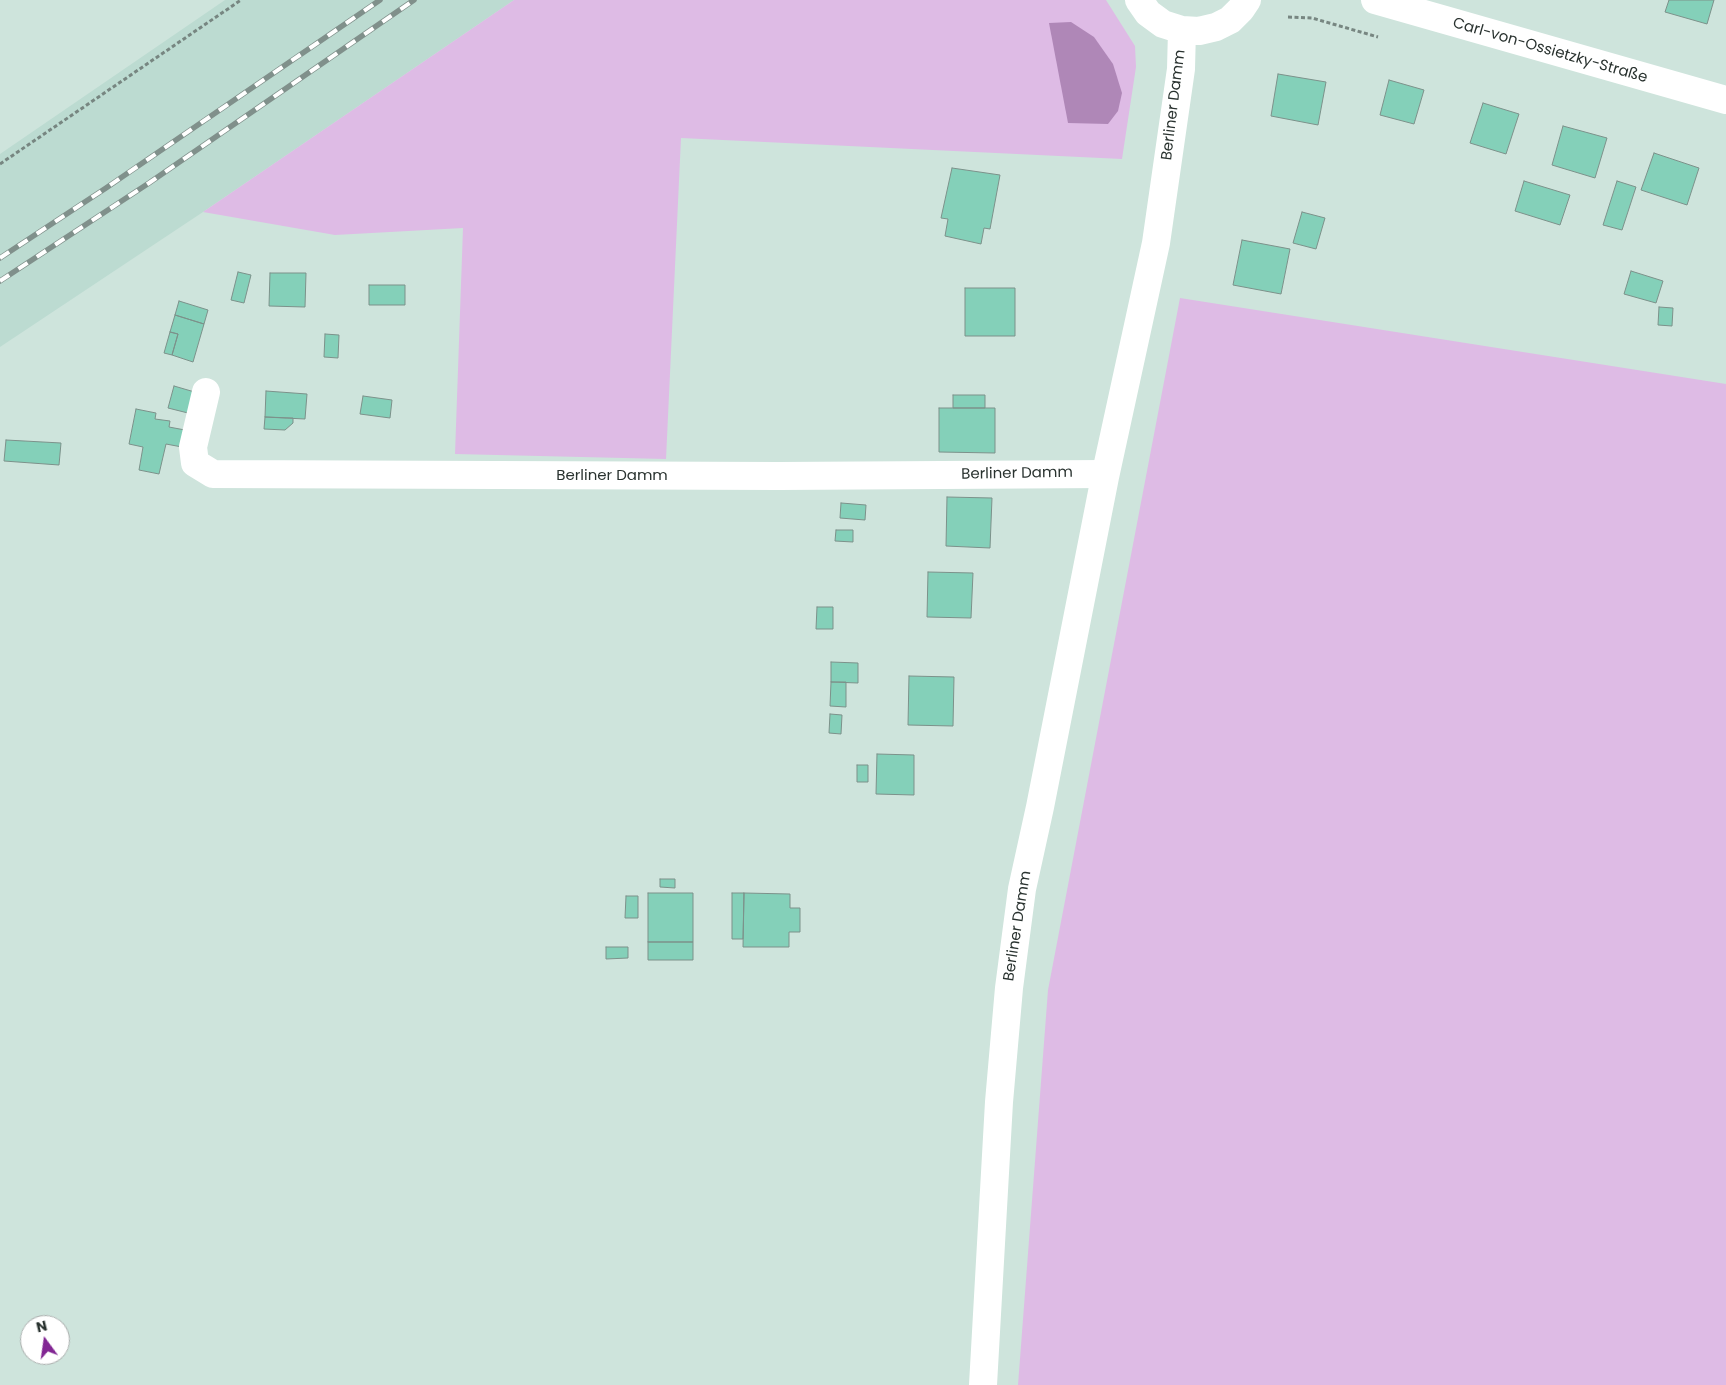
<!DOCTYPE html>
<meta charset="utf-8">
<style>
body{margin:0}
#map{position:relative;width:1726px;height:1385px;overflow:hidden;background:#cee4dc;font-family:Poppins,sans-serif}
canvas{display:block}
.north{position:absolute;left:20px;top:1315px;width:50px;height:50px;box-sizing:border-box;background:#fff;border:1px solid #a9adac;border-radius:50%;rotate:346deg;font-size:14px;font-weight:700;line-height:20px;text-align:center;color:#29322f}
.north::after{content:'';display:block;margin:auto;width:18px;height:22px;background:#822693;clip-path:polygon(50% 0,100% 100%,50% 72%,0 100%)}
</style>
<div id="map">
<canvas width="1726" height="1385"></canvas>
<div class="north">N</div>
</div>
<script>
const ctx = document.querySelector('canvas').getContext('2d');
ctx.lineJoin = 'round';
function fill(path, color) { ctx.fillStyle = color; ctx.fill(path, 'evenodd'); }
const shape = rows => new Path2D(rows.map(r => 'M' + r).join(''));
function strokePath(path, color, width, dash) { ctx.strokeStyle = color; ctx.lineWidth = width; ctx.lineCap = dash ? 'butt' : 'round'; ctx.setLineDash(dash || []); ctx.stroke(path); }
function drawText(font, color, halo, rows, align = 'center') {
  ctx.font = font + ' Poppins,sans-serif'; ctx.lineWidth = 4; ctx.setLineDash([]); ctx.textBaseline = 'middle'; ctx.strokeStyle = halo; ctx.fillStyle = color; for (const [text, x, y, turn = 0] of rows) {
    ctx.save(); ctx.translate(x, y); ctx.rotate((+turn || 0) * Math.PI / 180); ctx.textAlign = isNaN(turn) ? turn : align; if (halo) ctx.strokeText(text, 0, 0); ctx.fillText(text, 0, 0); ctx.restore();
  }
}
fill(shape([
 [225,0,514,0,203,212,0,347,0,154]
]), '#bcdbd1');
fill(shape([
 [514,0,1106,0,1135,46,1136,67,1122,159,681,138,666,459,455,454,463,228,335,235,203,212],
 [1180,298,1726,384,1726,1385,1018,1385,1048,990]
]), '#debbe5');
fill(shape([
 [1071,22,1094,37,1113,64,1122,93,1118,111,1108,124,1068,123,1049,23]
]), '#af87b7');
const building = shape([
 [1669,0,1714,0,1707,24,1665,12,1669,0],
 [1278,74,1326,82,1318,125,1271,116,1278,74],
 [1389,80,1424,90,1414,124,1380,115,1389,80],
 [1483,103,1519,114,1506,154,1470,143,1483,103],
 [1563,126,1607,138,1595,178,1552,165,1563,126],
 [1654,153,1699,168,1687,205,1641,190,1654,153],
 [952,168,1000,175,990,229,984,228,981,244,945,236,948,219,941,218,952,168],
 [1524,181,1570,195,1560,225,1515,211,1524,181],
 [1617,181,1636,187,1622,230,1603,225,1617,181],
 [1302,212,1325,218,1316,249,1293,243,1302,212],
 [1242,240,1290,249,1281,294,1233,285,1242,240],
 [1631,271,1663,281,1656,303,1624,294,1631,271],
 [238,272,251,275,244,303,231,300,238,272],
 [270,273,306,273,305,307,269,306,270,273],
 [369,285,405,285,405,305,369,305,369,285],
 [965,288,1015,288,1015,336,965,336,965,288],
 [179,301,208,310,204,324,175,315,179,301],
 [1659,307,1673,308,1672,326,1658,325,1659,307],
 [175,315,204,324,193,362,172,355,178,334,170,332,175,315],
 [170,332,178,334,172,355,164,353,170,332],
 [325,334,339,335,338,358,324,357,325,334],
 [174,386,198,393,192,414,168,408,174,386],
 [266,391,307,394,305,419,265,417,266,391],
 [953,395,985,395,985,408,953,408,953,395],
 [363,396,392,400,390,418,360,414,363,396],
 [939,408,995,408,995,453,939,452,939,408],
 [136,409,156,413,155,419,170,421,169,427,185,430,182,447,166,444,159,474,139,470,143,447,129,444,136,409],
 [265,417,293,418,293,423,285,430,264,429,265,417],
 [6,440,61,443,59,465,4,461,6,440],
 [947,497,992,498,990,548,946,546,947,497],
 [841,503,866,505,865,520,840,518,841,503],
 [836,530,853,530,853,542,835,541,836,530],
 [928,572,973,573,971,618,927,617,928,572],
 [817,607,833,607,833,629,816,629,817,607],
 [831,662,858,663,858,683,831,682,831,662],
 [909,676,954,677,953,726,908,725,909,676],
 [831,682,846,682,846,707,830,706,831,682],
 [830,714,842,715,841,734,829,733,830,714],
 [877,754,914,755,914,795,876,794,877,754],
 [857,765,868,765,868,782,857,782,857,765],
 [660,879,675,879,675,888,660,887,660,879],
 [648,893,693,893,693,942,648,942,648,893],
 [732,893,744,893,743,939,732,939,732,893],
 [744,893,790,894,790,908,800,908,800,932,789,932,789,947,743,947,744,893],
 [626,896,638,896,638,918,625,918,626,896],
 [648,942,693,942,693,960,648,960,648,942],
 [606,947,628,947,628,958,606,959,606,947]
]);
fill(building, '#84d0b9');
strokePath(building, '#7c918a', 1);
strokePath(shape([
 [1288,17,1312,18,1378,37],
 [0,164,241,0]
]), '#778681', 3, [4, 2.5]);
strokePath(shape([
 [1375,0,1726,100],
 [206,392,193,447,195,463,213,474,779,476,1105,474]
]), '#fff', 28);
strokePath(shape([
 [1139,0,1148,13,1163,24,1182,30,1199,31,1216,27,1230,20,1241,9,1247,0],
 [983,1385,999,1102,1009,988,1022,889,1040,807,1105,477,1156,243,1181,69,1182,30]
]), '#fff', 28);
const rail = shape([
 [0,258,106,188,380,0],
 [0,281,149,183,414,0]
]);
strokePath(rail, '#80908b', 5.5);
strokePath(rail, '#fff', 4, [11]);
drawText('15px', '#29322f', '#fff', [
 ["Carl-von-Ossietzky-Straße",1550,51,16],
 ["Berliner Damm",1174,105,-83],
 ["Berliner Damm",1017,474,-1],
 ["Berliner Damm",612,476],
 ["Berliner Damm",1018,926,-81]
]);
</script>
